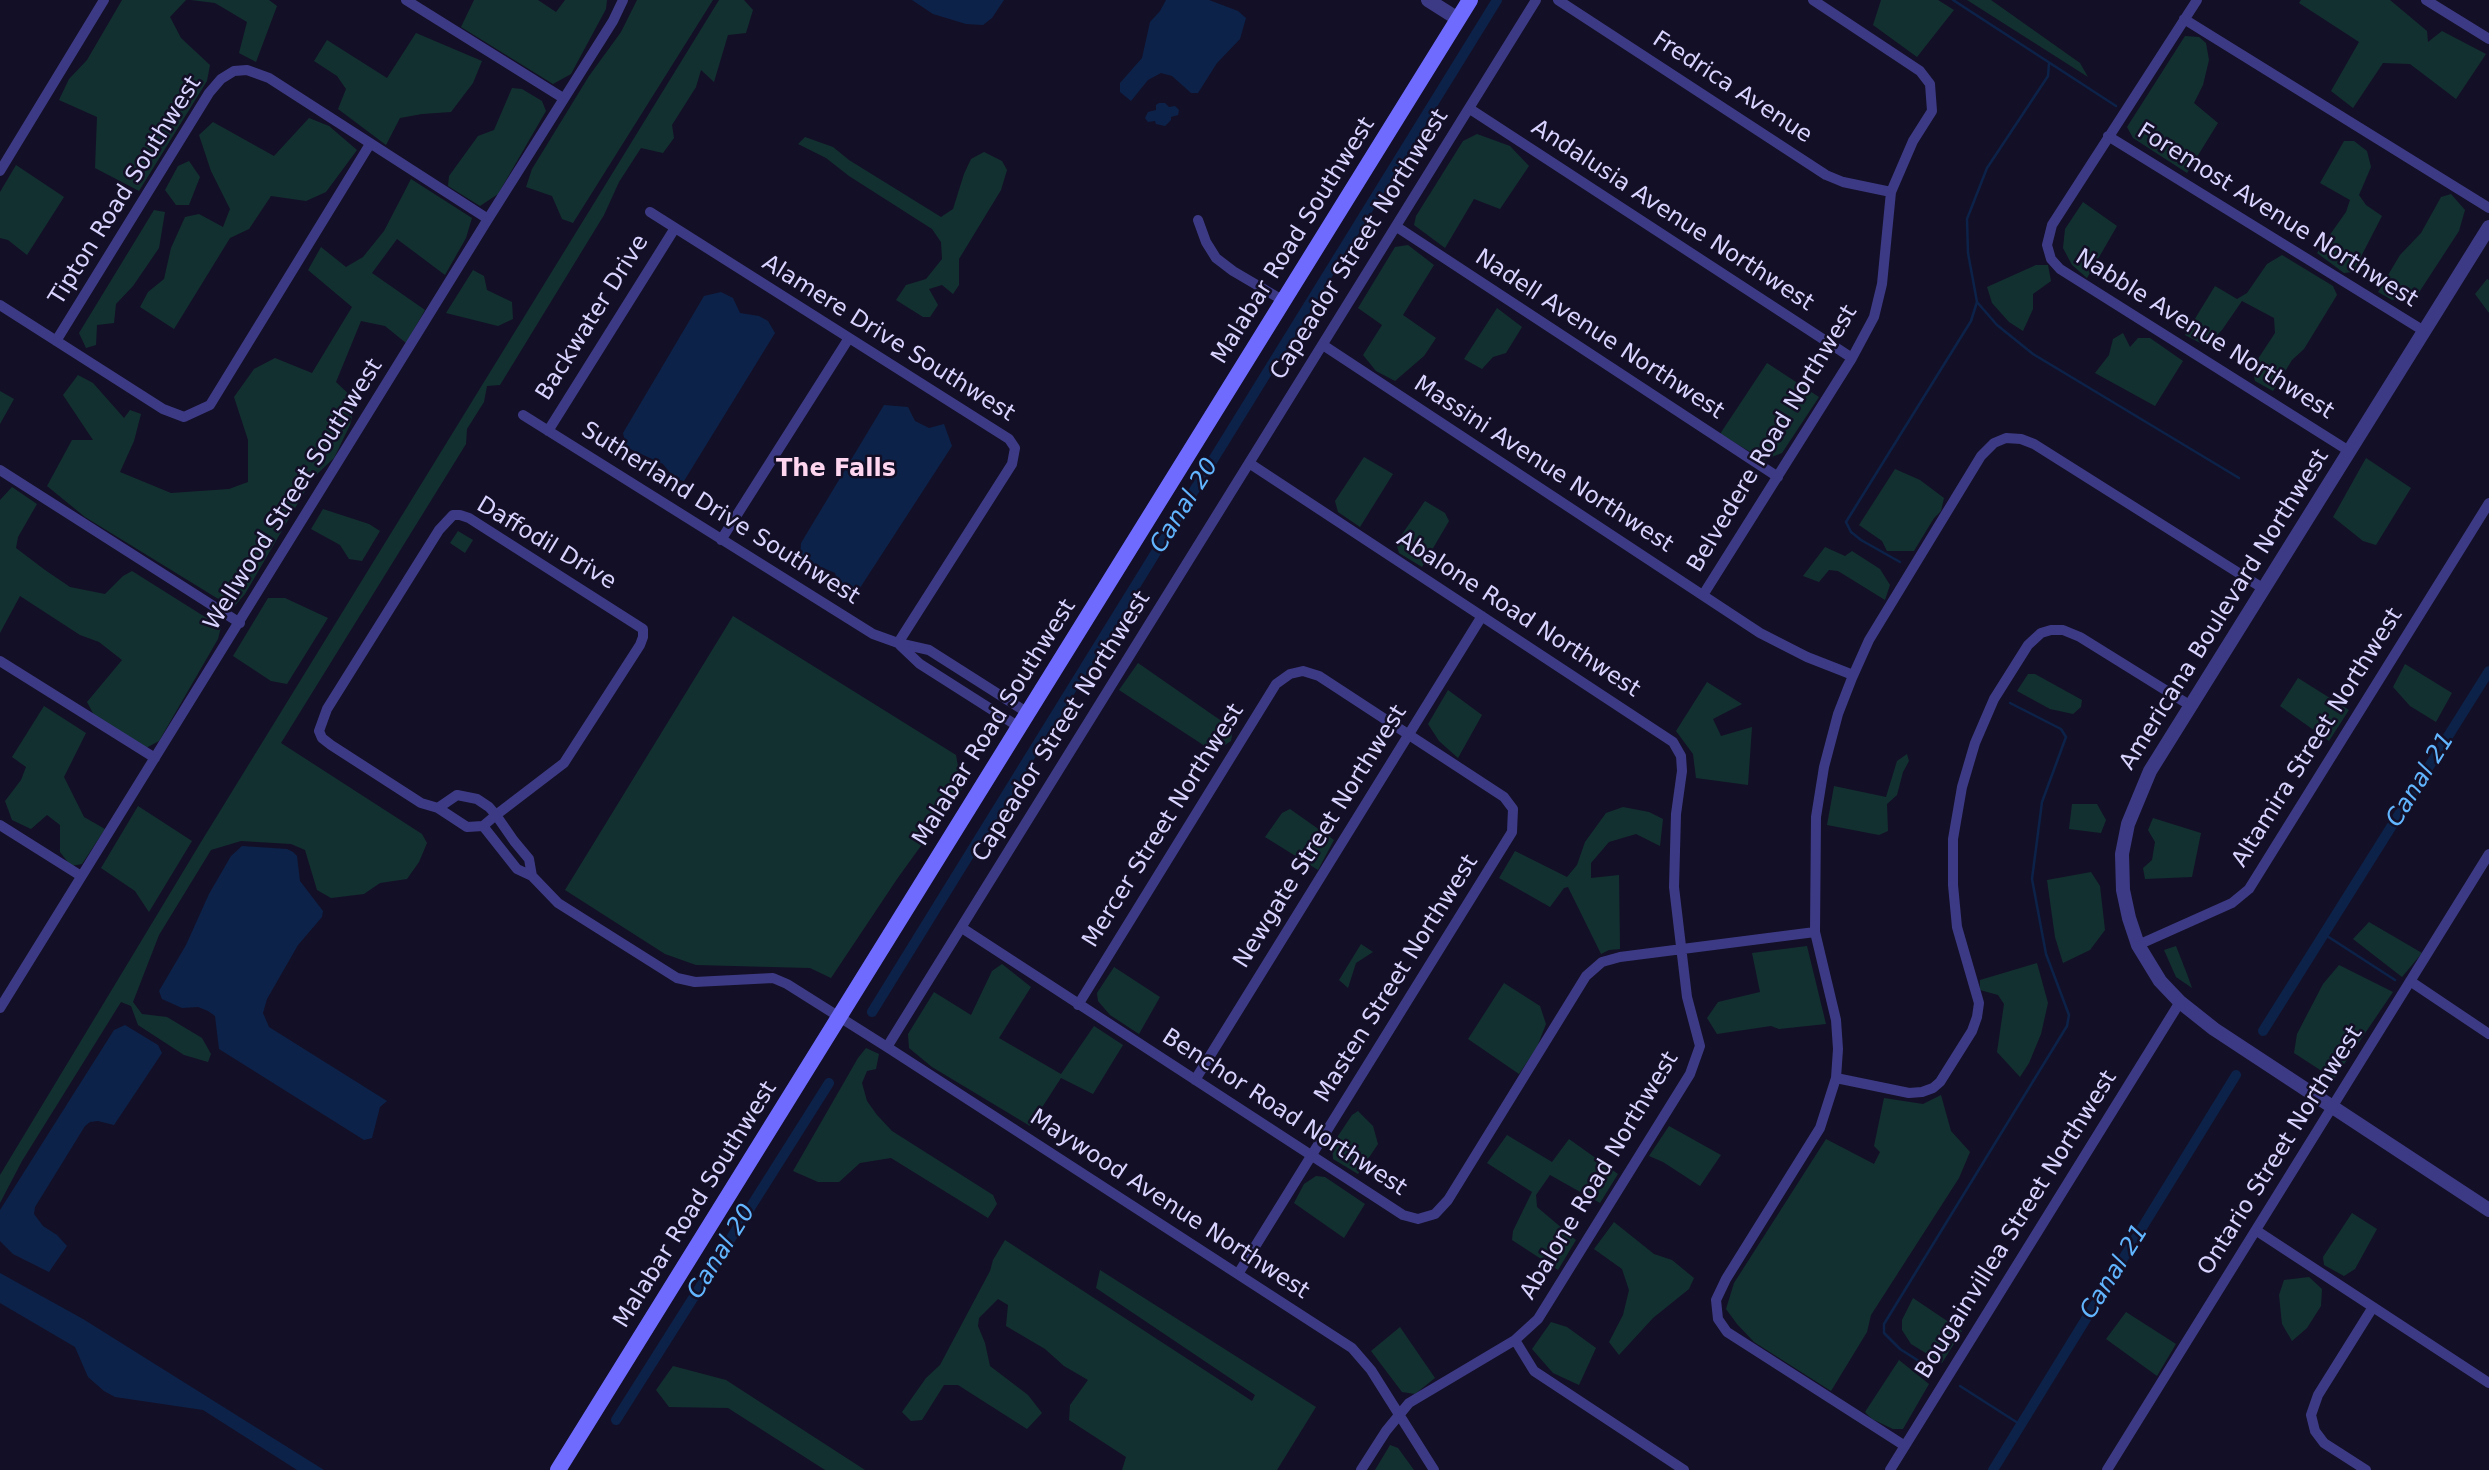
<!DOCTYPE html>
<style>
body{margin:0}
canvas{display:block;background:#130f26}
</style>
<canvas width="2489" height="1470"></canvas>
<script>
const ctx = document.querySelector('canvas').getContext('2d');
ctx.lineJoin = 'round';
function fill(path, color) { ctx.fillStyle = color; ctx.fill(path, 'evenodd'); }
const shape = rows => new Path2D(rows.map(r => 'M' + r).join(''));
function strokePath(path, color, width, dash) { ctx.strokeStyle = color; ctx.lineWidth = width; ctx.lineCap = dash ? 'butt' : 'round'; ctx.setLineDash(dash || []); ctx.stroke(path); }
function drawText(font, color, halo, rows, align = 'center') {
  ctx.font = font + ' "DejaVu Sans",sans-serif'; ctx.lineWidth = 5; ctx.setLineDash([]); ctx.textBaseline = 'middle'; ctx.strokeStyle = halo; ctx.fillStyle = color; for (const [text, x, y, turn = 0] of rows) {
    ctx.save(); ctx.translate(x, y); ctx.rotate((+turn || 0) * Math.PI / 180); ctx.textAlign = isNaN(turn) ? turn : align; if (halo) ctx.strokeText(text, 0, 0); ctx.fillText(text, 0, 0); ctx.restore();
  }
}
fill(shape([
 [122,0,186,0,170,17,181,38,210,65,207,81,139,191,95,168,97,117,59,100,69,79,87,60],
 [191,0,269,0,277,6,256,62,239,53,247,22,215,3],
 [474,0,538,0,556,12,565,0,607,0,606,9,571,74,553,84,461,27],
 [637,0,713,0,573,223,562,219,552,196,526,187,532,169,589,76,621,32],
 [719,0,744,0,753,10,746,33,728,35,714,82,701,70,696,87,672,125,674,138,663,153,641,148,619,182,604,215,500,385,487,386,484,402,467,429,466,444,281,743,422,834,427,843,419,862,407,879,380,883,364,894,331,898,317,890,305,850,291,844,241,841,211,850,159,935,133,1002,142,1014,167,1017,202,1038,211,1054,208,1062,184,1055,138,1025,131,1006,121,1002,22,1161,0,1203,0,1175,201,842],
 [1881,0,1938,0,1954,10,1917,57,1873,25],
 [1967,0,1991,0,2080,63,2088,77],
 [2301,0,2390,0,2427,31,2428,42,2442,31,2486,54,2456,99,2410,64,2383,63,2353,108,2331,91,2359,42,2299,3],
 [416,33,482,61,473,83,451,112,422,114,400,118,386,145,338,109,346,89,337,76,314,61,327,40,387,78],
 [2185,36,2199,37,2206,43,2209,60,2203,85,2194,103,2218,123,2187,173,2133,138,2127,127],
 [512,88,522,89,542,101,546,111,498,194,480,206,448,186,449,176,478,136,494,130],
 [309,118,329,126,357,150,326,192,306,201,271,196,249,229,230,238,174,329,140,307,148,292,164,279,171,248,185,217,199,214,223,227,230,209,211,171,199,135,213,122,274,156],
 [1477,134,1510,146,1529,166,1500,209,1474,199,1445,248,1414,225,1416,216,1463,141],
 [805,137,833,147,849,160,941,217,953,209,964,174,971,159,984,152,1002,161,1007,170,1001,190,959,259,959,285,953,294,942,285,929,289,938,305,930,317,923,317,896,300,906,285,926,279,942,259,941,242,932,229,849,176,826,158,798,144],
 [2344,141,2354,141,2367,151,2371,167,2359,195,2366,205,2382,216,2353,272,2344,273,2317,253,2346,212,2350,200,2320,183],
 [189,161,200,177,189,205,176,205,165,190,178,166],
 [16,165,64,197,27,255,8,240,0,238,0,192],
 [411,179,472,218,466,238,445,275,397,239,372,273,425,310,406,343,385,326,361,321,336,382,356,401,350,425,334,458,312,479,245,594,233,608,85,517,47,486,72,440,93,440,63,395,78,375,93,383,124,418,130,410,141,414,134,441,120,472,171,493,229,489,248,482,248,440,234,397,254,369,275,358,312,373,352,307,308,270,321,247,346,267,363,257,384,231],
 [2451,194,2465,210,2459,231,2416,297,2392,300,2378,292,2400,255,2421,233,2441,197],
 [2083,202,2117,226,2087,278,2072,265,2063,248,2065,229],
 [154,210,165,212,159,248,133,286,116,304,114,323,97,325,96,345,86,348,79,333],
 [1408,245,1434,265,1403,315,1436,338,1424,356,1395,381,1376,371,1363,355,1382,325,1358,308,1395,247],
 [2282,255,2333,286,2337,295,2304,349,2292,360,2273,391,2255,381,2252,368,2275,333,2274,318,2242,301,2222,330,2206,346,2185,335,2215,286,2237,299,2247,293,2267,264],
 [2036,265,2048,265,2051,281,2033,294,2033,309,2023,331,2009,322,1992,303,1987,287],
 [473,270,484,276,487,290,512,302,513,319,498,326,446,313],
 [2487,279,2489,280,2489,313,2475,294],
 [1497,308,1522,327,1506,353,1493,357,1482,369,1464,359],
 [2123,333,2130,347,2138,338,2150,338,2183,361,2155,406,2095,373,2109,355,2113,339],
 [1767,363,1819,397,1782,453,1764,460,1720,434],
 [0,391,14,399,0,424],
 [1364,457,1393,474,1360,527,1338,512,1335,501],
 [2366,458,2411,488,2376,545,2363,541,2333,517],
 [1895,469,1920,480,1944,498,1941,511,1934,518,1914,551,1887,551,1882,541,1859,525],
 [12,487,37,504,18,537,16,548,45,570,70,587,105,594,123,576,132,571,221,627,218,639,159,741,146,748,95,717,87,702,122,660,99,642,80,635,20,596,0,633,0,500],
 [1425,501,1445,513,1449,521,1422,567,1399,553,1396,543],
 [323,509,369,524,380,531,362,561,349,559,340,545,311,529],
 [458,531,473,540,465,553,450,543],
 [1825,547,1845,556,1852,551,1880,569,1890,585,1885,600,1838,571,1829,570,1819,582,1803,576],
 [268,598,285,598,328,618,287,684,271,681,233,656],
 [733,616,956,755,962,789,897,879,831,978,810,968,696,965,665,954,565,890],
 [1138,663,1233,729,1231,741,1214,752,1119,690],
 [2405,664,2452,693,2436,722,2410,706,2393,687],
 [2028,674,2035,674,2082,700,2081,707,2073,714,2050,709,2017,691],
 [2298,678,2349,710,2329,741,2280,706],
 [1707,682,1742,704,1713,719,1721,736,1752,727,1748,785,1696,778,1693,754,1676,731],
 [1448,690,1482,715,1458,758,1439,741,1428,724],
 [44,706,86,733,64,777,84,817,105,829,82,864,71,866,60,852,60,825,47,815,31,829,12,820,5,801,21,780,26,767,12,757],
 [1907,754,1909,761,1903,772,1897,795,1887,804,1888,831,1879,835,1827,825,1834,786,1886,797,1897,761],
 [2072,804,2097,804,2106,820,2101,833,2069,829],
 [138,806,192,841,149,912,135,891,101,868],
 [1623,807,1649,812,1663,819,1660,846,1636,834,1609,842,1591,863,1591,878,1619,875,1620,949,1609,950,1601,954,1568,887,1564,888,1550,907,1499,878,1515,851,1567,877,1577,865,1585,842,1606,813],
 [1290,809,1334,840,1318,870,1265,837,1282,813],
 [2153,818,2201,833,2192,877,2145,879,2143,868,2152,860,2155,842,2148,830],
 [2091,872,2100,886,2105,930,2090,950,2063,963,2055,937,2047,880],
 [2369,922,2422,953,2402,977,2353,939],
 [1361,944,1373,952,1356,963,1348,988,1339,980],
 [1807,946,1826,1024,1779,1029,1771,1026,1717,1034,1707,1018,1718,1002,1760,992,1752,953],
 [2176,946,2187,974,2192,988,2176,977,2164,950],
 [2037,963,2048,1003,2041,1034,2029,1063,2020,1077,1997,1052,2004,1004,1998,995,1980,990,1980,980],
 [1002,964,1031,987,999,1038,1061,1074,1094,1026,1123,1045,1093,1094,1061,1078,1030,1126,932,1067,909,1048,908,1034,934,992,971,1015,992,971],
 [2339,965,2393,992,2334,1079,2294,1053,2297,1034,2323,984],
 [1114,967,1160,997,1139,1034,1110,1015,1098,1001,1097,993],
 [1504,983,1540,1006,1546,1024,1537,1047,1519,1074,1468,1039],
 [866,1048,879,1054,876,1069,867,1071,862,1083,867,1101,877,1115,892,1131,993,1195,997,1204,988,1218,891,1158,860,1163,839,1182,818,1182,793,1171,858,1058],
 [1941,1095,1951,1131,1970,1152,1959,1178,1871,1315,1867,1332,1831,1391,1754,1342,1737,1324,1726,1309,1734,1283,1826,1139,1874,1164,1880,1152,1874,1146,1884,1098,1923,1104],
 [1358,1111,1373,1126,1378,1144,1358,1174,1333,1159,1332,1145,1352,1115],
 [1669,1126,1721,1155,1700,1186,1663,1162,1649,1156],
 [1507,1135,1552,1162,1569,1139,1618,1174,1600,1203,1550,1175,1536,1195,1537,1207,1576,1240,1558,1270,1512,1240,1513,1231,1532,1192,1487,1163],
 [1316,1176,1325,1177,1365,1204,1344,1238,1294,1203,1304,1184],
 [2352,1213,2377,1229,2355,1269,2344,1276,2324,1265,2323,1257],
 [1614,1222,1654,1254,1672,1260,1694,1278,1689,1289,1653,1318,1619,1355,1609,1342,1623,1315,1629,1290,1622,1269,1594,1249],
 [1005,1240,1252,1401,1255,1395,1096,1288,1100,1270,1316,1407,1277,1470,1122,1470,1126,1457,1069,1420,1070,1405,1088,1380,1064,1366,1045,1349,1006,1326,1008,1305,998,1299,979,1318,978,1326,985,1343,990,1366,1028,1395,1042,1413,1027,1429,958,1385,944,1385,922,1420,911,1421,902,1412,926,1378,940,1365,990,1271,993,1260],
 [2309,1277,2322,1289,2321,1306,2307,1328,2292,1341,2282,1324,2279,1295,2284,1280],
 [1913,1298,1962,1331,1942,1363,1911,1344,1902,1330,1902,1320],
 [2126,1312,2176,1344,2157,1376,2106,1339],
 [1551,1322,1567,1327,1596,1348,1579,1385,1553,1373,1532,1349],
 [1400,1327,1435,1378,1415,1394,1402,1392,1371,1351],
 [1899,1360,1929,1384,1903,1429,1893,1429,1872,1419,1865,1412],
 [673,1366,726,1380,865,1470,825,1470,728,1408,669,1407,656,1390],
 [1390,1445,1398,1448,1414,1470,1375,1470]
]), '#12302f');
fill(shape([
 [912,0,1004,0,992,18,983,25,966,24,933,14],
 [1166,0,1209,0,1238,11,1246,18,1240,39,1217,63,1198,93,1191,93,1172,76,1161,73,1148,80,1131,101,1120,92,1120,83,1142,58,1150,22,1160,11],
 [1159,103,1165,103,1169,107,1175,106,1179,110,1178,115,1171,117,1171,120,1165,126,1156,124,1155,121,1148,122,1145,118,1148,112,1156,110,1156,105],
 [721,292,733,298,740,313,759,316,768,321,775,333,684,481,675,479,663,464,626,447,623,433,704,296],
 [884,405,908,407,915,421,929,428,944,424,952,446,858,591,839,585,835,573,800,558,801,543],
 [242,846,287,849,293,852,297,856,300,881,323,911,322,917,298,945,267,999,263,1013,269,1027,387,1101,380,1107,372,1138,364,1140,219,1049,215,1016,208,1011,198,1007,182,1008,162,999,159,991,186,945,209,894,231,856],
 [125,1025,158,1045,162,1053,114,1125,98,1121,90,1122,85,1126,35,1207,34,1214,43,1226,57,1235,67,1246,49,1272,13,1254,0,1241,0,1210,114,1030],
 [0,1273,83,1319,324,1470,297,1470,203,1410,115,1397,104,1391,88,1377,75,1347,0,1303]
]), '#0c2248');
strokePath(shape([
 [1953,0,2116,106],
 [2049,63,2048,76,1987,168,1967,219,1968,253,1977,302,1997,325,2033,354,2239,478],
 [1900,562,1861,540,1851,532,1846,522,1971,321,1977,302],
 [2324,934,2395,980],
 [1933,1370,1900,1349,1884,1333,1884,1324,2067,1026,2069,1015,2046,954,2032,879,2042,802,2066,737,2061,729,2010,703],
 [1960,1386,2021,1425]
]), '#0c2248', 2.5);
strokePath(shape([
 [872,1012,1497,0],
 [2263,1031,2489,671],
 [616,1420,829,1083],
 [1993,1470,2236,1075]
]), '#0c2248', 10);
strokePath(shape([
 [406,0,563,98],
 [1558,0,1826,175,1843,182,1891,192],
 [2197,0,2052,225,2047,245,2051,259,2060,269,2349,451],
 [2426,0,2489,39],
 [2184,19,2489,208],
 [1470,109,1852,358],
 [2108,136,2424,331],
 [0,171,104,0],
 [650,212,1009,439,1015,448,1012,464,898,643],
 [1198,220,1206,242,1216,258,1233,271,1284,301],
 [1397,227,1778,477],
 [0,305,163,409,184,417,210,405,370,144],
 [56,341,209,93,221,79,234,71,247,70,269,78,488,219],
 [1323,345,1760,633,1807,657,1853,675],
 [523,415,873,634,898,643,929,650,1028,713],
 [548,431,675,228],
 [1249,463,1673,742,1681,756,1682,771,1676,814,1674,887,1687,997,1700,1046,1690,1074,1538,1319,1515,1340,1409,1403,1386,1431,1361,1470],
 [0,470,240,623],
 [721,540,849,338],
 [1703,595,1852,358,1874,317,1882,284,1891,192,1913,141,1932,111,1930,84,1920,71,1813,0],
 [900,645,920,664,1019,727],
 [0,661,155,758],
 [438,808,421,803,331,745,322,738,319,731,327,709,439,530,453,515,460,515,469,518,643,629,643,637,640,645,564,763,496,815,483,826,467,827,438,808,457,795,477,799,489,807,496,815,514,841,529,859,532,876],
 [0,825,81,876],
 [483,826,517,869,532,876,558,903,677,978,695,982,773,978,787,984,887,1047,1352,1348,1371,1370,1434,1470],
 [962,928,1403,1215,1418,1219,1435,1214,1448,1200,1586,976,1602,962,1620,957,1815,932],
 [2138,945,2232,903,2249,889,2489,503],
 [2410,981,2489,1034],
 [1078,1005,1276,684,1290,674,1303,671,1319,676,1504,797,1513,809,1512,832,1238,1274],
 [0,1008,488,219,613,21,623,0],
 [887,1047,1536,0],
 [1836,1078,1909,1093,1922,1092,1933,1088,1940,1082,1972,1031,1977,1017,1979,1003,1957,927,1953,885,1953,839,1962,787,1975,743,1994,699,2028,645,2041,633,2051,630,2063,630,2080,637,2191,706],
 [1195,1080,1482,616],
 [2257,1231,2489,1383],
 [1515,1340,1534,1371,1684,1470],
 [1905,1446,1727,1332,1718,1319,1716,1300,1726,1279,1820,1128,1836,1078,1838,1049,1836,1020,1815,932,1816,817,1824,767,1838,714,1852,678,1869,640,1981,456,1994,443,2006,438,2021,439,2034,444,2264,589],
 [1890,1470,2180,1002],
 [2107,1470,2489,854],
 [2366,1470,2324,1443,2315,1431,2311,1415,2318,1395,2373,1307]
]), '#3d3a85', 10);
strokePath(shape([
 [1428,0,1458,19],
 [2489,227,2150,771,2128,824,2122,854,2123,890,2129,918,2138,945,2160,981,2180,1002,2214,1029,2489,1210]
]), '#3d3a85', 14);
strokePath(shape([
 [558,1470,1470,0]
]), '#6f6bff', 16);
drawText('23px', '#d9d4ff', '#130f26', [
 ["Fredrica Avenue",1732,88,33],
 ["Tipton Road Southwest",126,191,-58],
 ["Andalusia Avenue Northwest",1672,216,33],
 ["Foremost Avenue Northwest",2277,216,32],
 ["Malabar Road Southwest",1294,241,-58],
 ["Capeador Street Northwest",1360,245,-58],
 ["Backwater Drive",593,318,-58],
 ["Nadell Avenue Northwest",1599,335,33],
 ["Nabble Avenue Northwest",2204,335,32],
 ["Alamere Drive Southwest",888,339,32],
 ["Belvedere Road Northwest",1773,439,-59],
 ["Massini Avenue Northwest",1543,465,33],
 ["Wellwood Street Southwest",294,495,-58],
 ["Sutherland Drive Southwest",720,514,32],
 ["Daffodil Drive",546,544,31],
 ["Americana Boulevard Northwest",2225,610,-58],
 ["Abalone Road Northwest",1518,615,33],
 ["Malabar Road Southwest",995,723,-58],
 ["Capeador Street Northwest",1062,727,-58],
 ["Altamira Street Northwest",2318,738,-58],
 ["Mercer Street Northwest",1164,826,-58],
 ["Newgate Street Northwest",1321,837,-58],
 ["Masten Street Northwest",1397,979,-58],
 ["Benchor Road Northwest",1284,1113,33],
 ["Ontario Street Northwest",2281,1151,-58],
 ["Abalone Road Northwest",1600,1176,-59],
 ["Malabar Road Southwest",696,1205,-58],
 ["Maywood Avenue Northwest",1169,1205,33],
 ["Bougainvillea Street Northwest",2017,1225,-58]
]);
drawText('bold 24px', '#ffd6f0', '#130f26', [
 ["The Falls",836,470]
]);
drawText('italic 24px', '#62b6ff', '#130f26', [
 ["Canal 20",1185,506,-58],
 ["Canal 21",2421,780,-58],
 ["Canal 20",722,1252,-58],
 ["Canal 21",2115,1272,-58]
]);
</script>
